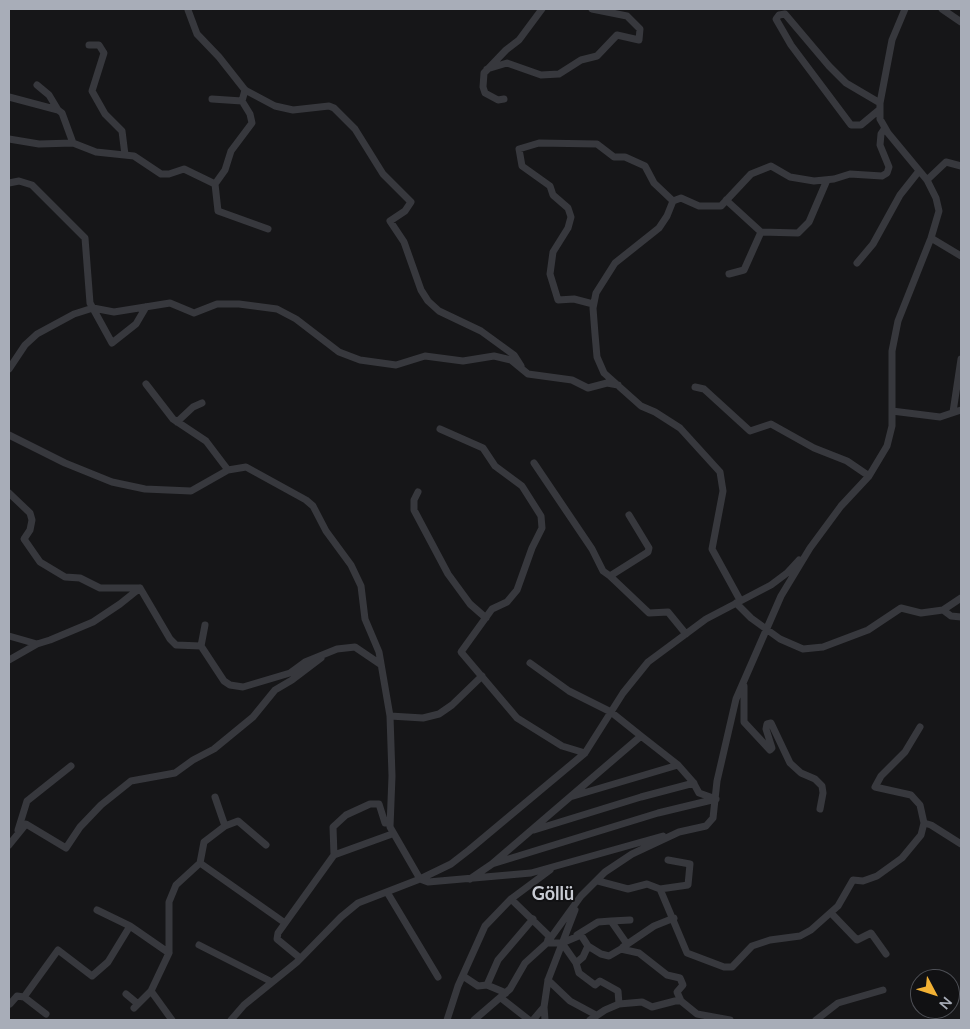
<!DOCTYPE html>
<meta charset="utf-8">
<style>
body{margin:0}
#map{position:relative;width:970px;height:1029px;overflow:hidden;background:#161618;font-family:Lato,sans-serif}
canvas{display:block}
.frame{position:absolute;inset:0;border:10px solid #a8adb8;pointer-events:none}
.north{position:absolute;left:910px;top:969px;width:50px;height:50px;box-sizing:border-box;background:#111113;border:1px solid #4d4f55;border-radius:50%;rotate:130deg;font-size:14px;font-weight:700;line-height:20px;text-align:center;color:#a8adb8}
.north::after{content:'';display:block;margin:auto;width:18px;height:22px;background:#f2b134;clip-path:polygon(50% 0,100% 100%,50% 72%,0 100%)}
</style>
<div id="map">
<canvas width="970" height="1029"></canvas>
<div class="frame"></div>
<div class="north">N</div>
</div>
<script>
const ctx = document.querySelector('canvas').getContext('2d');
ctx.lineJoin = 'round';
const shape = rows => new Path2D(rows.map(r => 'M' + r).join(''));
function strokePath(path, color, width, dash) { ctx.strokeStyle = color; ctx.lineWidth = width; ctx.lineCap = dash ? 'butt' : 'round'; ctx.setLineDash(dash || []); ctx.stroke(path); }
function drawText(font, color, halo, rows, align = 'center') {
  ctx.font = font + ' Lato,sans-serif'; ctx.lineWidth = 4; ctx.setLineDash([]); ctx.textBaseline = 'middle'; ctx.strokeStyle = halo; ctx.fillStyle = color; for (const [text, x, y, turn = 0] of rows) {
    ctx.save(); ctx.translate(x, y); ctx.rotate((+turn || 0) * Math.PI / 180); ctx.textAlign = isNaN(turn) ? turn : align; if (halo) ctx.strokeText(text, 0, 0); ctx.fillText(text, 0, 0); ctx.restore();
  }
}
strokePath(shape([
 [942,9,961,22],
 [188,10,197,34,219,57,245,90,275,106,293,110,329,106,334,108,355,129,383,174,411,202,405,211,390,221,404,242,421,290,428,301,439,311,481,331,514,355,521,366],
 [89,45,99,45,104,53,92,91,105,114,122,131,125,155],
 [487,69,507,63,541,75,559,74,581,60,597,56,617,35,639,40,640,29,627,16,592,9],
 [37,85,49,95,58,110],
 [245,90,242,101,250,114,252,123,231,151,225,170,215,184,218,211,268,229],
 [9,97,58,110,62,113,73,143],
 [212,99,242,101],
 [504,99,498,100,485,93,483,87,484,73,506,50,519,40,542,9],
 [879,110,861,125,851,125,791,45,776,19,779,15,785,14,829,66,846,83,880,103],
 [9,139,39,144,73,143,96,152,134,156,161,174,169,174,184,169,215,184],
 [927,180,946,162,961,166],
 [9,183,19,181,32,185,85,238,90,303,112,343,136,324,146,307],
 [726,200,761,232,798,233,809,222,827,180],
 [931,238,961,256],
 [857,263,873,244,900,195,919,171],
 [729,274,744,270,761,232],
 [593,304,574,299,558,300,550,274,553,252,568,228,571,217,568,208,553,195,550,186,522,166,519,149,539,143,597,144,614,157,625,157,645,166,654,183,673,201],
 [9,369,25,345,37,334,74,314,93,308,114,312,170,303,194,313,217,304,239,304,277,309,296,319,339,352,360,360,396,365,425,356,463,361,494,356,511,360,528,374,572,380,588,388,607,383,618,385],
 [146,384,173,419,206,441,228,470],
 [695,387,704,389,750,431,771,424,814,448,847,461,869,476],
 [892,411,940,417,961,410],
 [953,412,961,359],
 [177,422,193,407,202,403],
 [440,429,483,448,495,466,522,486,541,516,542,528,532,548,517,590,507,602,492,609,461,652,517,718,562,746,585,753],
 [9,435,65,463,112,482,145,489,191,491,228,470,246,467,306,500,313,506,326,531,351,565,361,586,365,619,379,652,390,716,392,776,390,827,420,879,428,882,531,873,663,836],
 [534,463,592,549,603,571,610,576],
 [418,492,414,500,414,510,448,574,470,604,486,618],
 [9,493,30,513,32,520,30,530,24,539,40,562,65,577,80,578,100,588,140,588],
 [629,515,649,548,648,552,610,576,649,613,668,612,686,634],
 [740,600,712,549,723,491,720,472,680,428,655,412,641,406,604,373,597,357,595,334,593,308,596,293,615,263,659,228,667,216,673,201,681,198,699,206,721,206,751,174,771,166,790,177,814,181,834,179,850,174,882,176,887,173,889,167,880,145,881,134,885,128],
 [736,603,751,618,780,639,803,649,823,647,868,630,901,608,921,613,943,610,961,598],
 [943,610,951,616,961,617],
 [9,636,37,644,50,640,93,622,120,604,140,588,170,639,176,645,201,646,224,681,230,685,243,687,290,673,305,662,337,649,355,647,380,664],
 [201,646,205,625],
 [9,660,37,644],
 [744,686,744,722,770,750,772,748,766,729,767,724,771,723,790,763,801,773,815,779,822,786,823,793,820,809],
 [390,716,423,718,439,714,452,705,482,676],
 [920,727,905,752,881,776,875,787,911,795,920,805,924,823],
 [678,765,693,782,699,793,716,799],
 [215,797,225,826,204,842,200,863,285,923],
 [570,797,678,765,641,736],
 [225,826,238,821,266,845],
 [18,830,27,801,71,766],
 [534,830,641,797,694,783],
 [9,845,26,824,66,848,80,827,101,805,131,781,175,773,193,760,214,749,253,717,275,690,292,680,321,658],
 [334,855,333,827,346,815,370,804,379,804,385,823,389,822],
 [492,864,641,736,611,712,569,691,530,663],
 [470,879,492,864,658,813,716,799],
 [598,881,628,889,647,884,660,889,687,953,724,967,732,967,752,946,770,940,800,936,811,930,838,906,853,880,863,881,877,876,902,858,921,835,924,823,931,825,961,844],
 [660,889,688,885,690,864,668,860],
 [387,892,438,977],
 [511,899,549,936,547,943,562,943,581,935,588,946,601,954,609,956,621,949,639,953,667,975,680,978,683,985,677,992,681,1001],
 [97,910,130,926,169,953],
 [831,913,857,940,871,933,886,954],
 [611,921,630,920],
 [577,935,598,922,611,921,627,944],
 [562,943,576,963],
 [199,945,272,982],
 [588,946,583,957,576,963,579,973,595,985,600,981,618,991,619,1004],
 [623,947,654,926,674,918],
 [300,958,277,939,278,933,334,855,392,834],
 [463,976,478,986,487,985,506,993],
 [548,980,570,1001,596,1015],
 [487,985,498,960,533,919],
 [151,991,172,1020],
 [126,994,138,1004],
 [501,998,529,1020],
 [10,1004,17,996,24,997],
 [134,1008,151,991,169,953,169,902,176,885,200,863],
 [46,1014,24,997,58,950,92,976,108,962,130,926],
 [231,1020,244,1005,297,962,341,917,358,903,420,879,451,864,469,850,585,753,623,693,648,662,706,619,771,585,787,573,799,560],
 [447,1020,458,986,485,926,511,899,550,870],
 [474,1020,510,989,525,963,547,943,581,896,605,872,632,854,679,832,706,826,713,818,717,781,736,699,781,596,810,548,841,506,869,476,887,446,892,426,892,351,898,321,931,238,939,211,936,198,927,180,888,133,880,119,880,103,892,40,905,9],
 [533,1020,544,1007],
 [545,1020,544,1007,548,980,575,910],
 [590,1020,605,1010,619,1004,642,1002,652,1007,675,1001,681,1001,697,1014,730,1020],
 [816,1020,838,1003,883,990]
]), '#37383d', 7);
drawText('bold 18px', '#c9ccd4', '#111113', [
 ["Göllü",553,894]
]);
</script>
